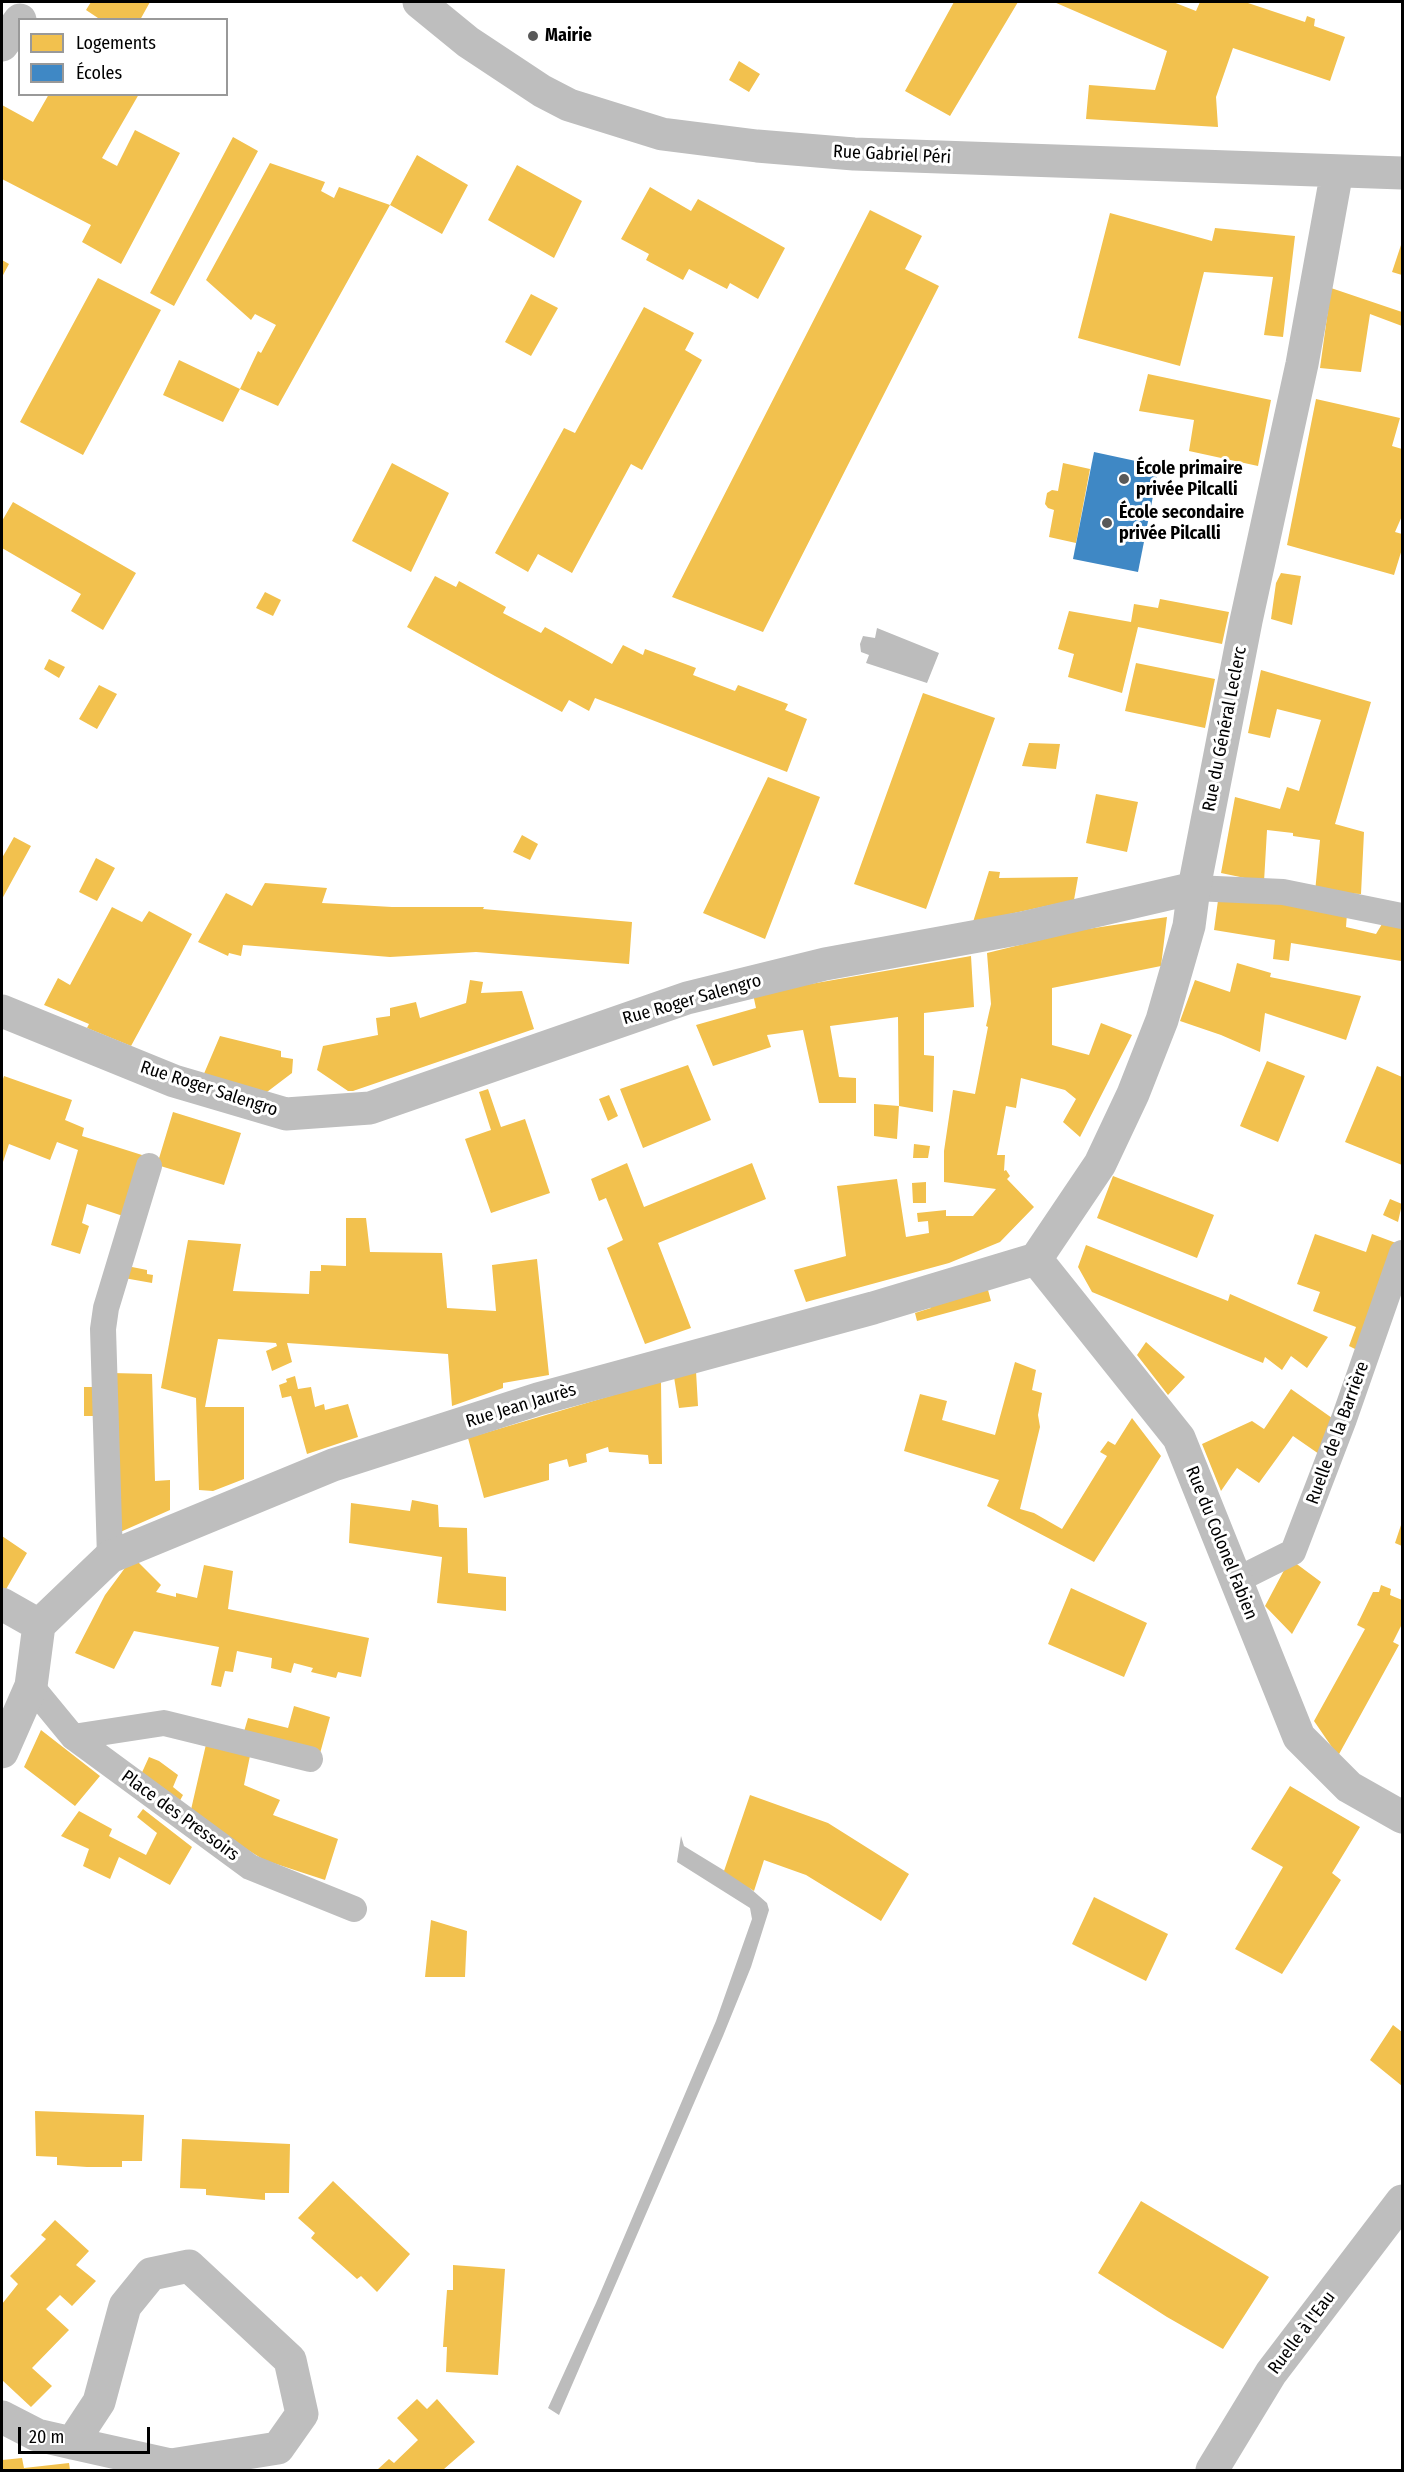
<!DOCTYPE html>
<meta charset="utf-8">
<style>
body{margin:0}
#map{position:relative;width:1404px;height:2472px;overflow:hidden;background:#fff;font-family:"Fira Sans Condensed",sans-serif}
canvas{display:block}
.frame{position:absolute;inset:0;border:3px solid #000;pointer-events:none}
.legend{position:absolute;left:18px;top:18px;width:210px;height:78px;box-sizing:border-box;background:#fff;border:2px solid #999;margin:0;padding:8px 10px;list-style:none;font-size:18px;color:#000}
.legend li{display:flex;align-items:center;gap:12px;height:30px}
.legend b{width:30px;border:2px solid #999}
.scale{position:absolute;left:18px;top:2427px;width:132px;height:27px;box-sizing:border-box;border:3px solid #000;border-top:0;padding-left:8px;font-size:18px;line-height:21px;white-space:nowrap;color:#000;-webkit-text-stroke:4px #fff;paint-order:stroke}
</style>
<div id="map">
<canvas width="1404" height="2472"></canvas>
<div class="frame"></div>
<ul class="legend">
<li><b style="height:16px;background:#f2c14e"></b>Logements</li>
<li><b style="height:16px;background:#3f88c5"></b>Écoles</li>
</ul>
<div class="scale">20 m</div>
</div>
<script>
const ctx = document.querySelector('canvas').getContext('2d');
ctx.lineJoin = 'round';
function fill(path, color) { ctx.fillStyle = color; ctx.fill(path, 'evenodd'); }
const shape = rows => new Path2D(rows.map(r => 'M' + r).join(''));
function strokePath(path, color, width, dash) { ctx.strokeStyle = color; ctx.lineWidth = width; ctx.lineCap = dash ? 'butt' : 'round'; ctx.setLineDash(dash || []); ctx.stroke(path); }
function drawText(font, color, halo, rows, align = 'center') {
  ctx.font = font + ' "Fira Sans Condensed",sans-serif'; ctx.lineWidth = 6; ctx.setLineDash([]); ctx.textBaseline = 'middle'; ctx.strokeStyle = halo; ctx.fillStyle = color; for (const [text, x, y, turn = 0] of rows) {
    ctx.save(); ctx.translate(x, y); ctx.rotate((+turn || 0) * Math.PI / 180); ctx.textAlign = isNaN(turn) ? turn : align; if (halo) ctx.strokeText(text, 0, 0); ctx.fillText(text, 0, 0); ctx.restore();
  }
}
fill(shape([
 [877,628,939,653,927,683,866,663,869,655,861,652,860,644,863,636,875,638],
 [681,1836,684,1846,743,1882,767,1903,769,1910,751,1967,723,2036,559,2415,548,2408,596,2303,716,2021,752,1919,750,1908,677,1862]
]), '#bcbcbc');
fill(shape([
 [91,2,150,2,140,20,101,20,86,10],
 [954,2,1018,2,950,116,905,91],
 [1054,2,1173,2,1196,11,1200,2,1245,2,1305,22,1307,16,1315,19,1314,26,1345,37,1330,81,1233,48,1216,97,1218,127,1086,119,1089,85,1155,90,1167,51],
 [739,61,760,74,749,92,729,80],
 [49,94,139,94,102,158,117,166,135,130,180,153,121,264,82,242,91,225,2,179,2,105,33,122],
 [233,137,258,151,174,306,150,293],
 [417,155,468,185,442,234,390,205,278,406,240,389,223,422,163,395,179,360,240,389,258,351,261,353,276,325,255,314,251,320,206,280,270,163,325,182,321,191,334,198,339,187,390,205],
 [517,165,582,201,554,258,488,220],
 [650,187,691,211,698,199,785,248,758,299,730,283,727,289,689,269,683,280,646,260,649,254,621,239],
 [870,210,922,236,905,269,939,286,763,632,672,597],
 [1110,213,1212,241,1215,228,1295,236,1283,337,1264,335,1273,277,1204,272,1180,366,1078,338],
 [1402,242,1402,275,1392,272],
 [2,260,9,264,2,277],
 [98,278,161,310,83,455,20,422],
 [1331,288,1402,312,1402,326,1370,314,1361,372,1320,368],
 [531,294,558,308,531,356,505,342],
 [644,307,694,333,685,350,702,360,642,470,631,464,572,573,538,554,528,572,495,553,564,428,575,433],
 [1148,374,1271,400,1258,466,1189,451,1194,420,1139,411],
 [1316,399,1400,418,1392,446,1402,449,1402,516,1395,532,1402,534,1402,549,1394,575,1287,545],
 [392,463,449,493,411,572,352,541],
 [1063,463,1090,469,1076,543,1049,537,1054,510,1048,508,1045,504,1047,493,1052,490,1058,491],
 [13,502,136,573,103,630,71,611,81,594,2,548,2,521],
 [1281,573,1301,576,1292,625,1271,619,1276,583],
 [435,576,456,587,459,581,506,607,503,613,541,633,545,627,612,664,623,645,643,655,645,649,696,668,693,675,735,691,738,685,788,704,785,710,807,719,787,772,595,698,589,711,569,700,562,712,495,676,407,627],
 [265,592,281,600,273,616,256,608],
 [1160,599,1229,612,1222,644,1138,627,1122,693,1068,677,1074,654,1058,649,1069,611,1131,622,1134,604,1158,608],
 [49,659,65,667,59,678,44,669],
 [1136,663,1215,679,1205,728,1125,711],
 [1261,670,1371,702,1335,824,1364,832,1361,894,1315,892,1320,840,1293,836,1293,833,1267,830,1264,882,1221,873,1235,797,1280,809,1287,787,1299,791,1321,720,1277,709,1270,738,1248,733],
 [99,685,117,694,97,729,79,719],
 [923,693,995,718,926,909,854,884],
 [1029,743,1060,744,1056,769,1022,766],
 [768,777,820,797,765,939,703,913],
 [1096,794,1138,802,1127,852,1086,843],
 [522,835,538,844,530,860,513,852],
 [14,837,31,846,2,899,2,858],
 [96,858,115,868,97,901,79,892],
 [989,871,1000,872,999,878,1078,877,1074,900,973,922],
 [265,883,327,888,322,903,392,907,484,907,483,909,632,922,629,964,476,952,390,957,243,945,241,956,229,953,228,956,198,942,226,893,252,906],
 [1219,893,1347,914,1346,927,1376,934,1382,924,1402,928,1401,961,1291,943,1289,961,1273,959,1275,940,1214,930],
 [112,907,142,922,149,911,192,934,131,1046,87,1028,89,1024,44,1005,58,978,70,985],
 [1167,917,1161,966,1052,988,1052,1045,1089,1055,1101,1023,1132,1035,1080,1137,1063,1122,1076,1099,1065,1090,1021,1078,1016,1108,1006,1106,997,1155,1005,1155,1004,1171,1006,1170,1010,1176,1007,1179,1034,1207,1000,1242,949,1263,806,1302,794,1270,846,1256,837,1186,897,1179,906,1237,929,1233,928,1221,918,1222,917,1213,946,1210,946,1216,973,1216,996,1189,944,1182,944,1151,953,1090,975,1094,988,1027,986,1026,991,1004,987,953,1081,930],
 [971,956,974,1007,924,1013,924,1055,934,1056,933,1112,899,1106,897,1139,874,1136,874,1104,899,1106,898,1017,830,1026,839,1077,856,1078,856,1103,819,1103,803,1030,767,1035,771,1047,713,1066,696,1025,756,1008,753,994],
 [1237,963,1271,973,1270,977,1361,996,1346,1040,1265,1013,1260,1052,1221,1035,1180,1021,1195,980,1230,992],
 [470,980,483,982,481,993,522,991,534,1029,353,1091,348,1091,317,1070,323,1046,378,1035,376,1018,390,1016,390,1008,416,1002,420,1018,466,1003],
 [220,1036,281,1051,281,1057,293,1059,292,1073,263,1095,203,1076],
 [1267,1061,1305,1076,1278,1142,1240,1126],
 [688,1065,711,1120,643,1148,620,1089],
 [1377,1066,1402,1077,1402,1165,1345,1142],
 [4,1076,72,1100,65,1120,84,1128,82,1136,142,1155,126,1217,87,1204,82,1223,89,1226,80,1254,51,1245,78,1150,57,1142,50,1160,9,1144,2,1165,2,1082],
 [488,1089,501,1127,525,1119,550,1193,491,1213,465,1139,491,1130,479,1092],
 [609,1095,618,1116,608,1121,599,1099],
 [173,1112,241,1133,224,1185,157,1165],
 [914,1144,930,1146,928,1158,913,1158],
 [627,1163,644,1207,752,1163,766,1199,658,1243,691,1328,645,1344,607,1248,623,1240,606,1198,599,1201,591,1179],
 [1113,1176,1214,1215,1197,1258,1097,1218],
 [926,1182,926,1203,913,1203,912,1183],
 [1390,1199,1402,1204,1398,1222,1383,1215],
 [346,1218,366,1218,370,1252,442,1253,447,1308,496,1311,492,1265,537,1259,549,1375,503,1383,503,1388,452,1406,448,1354,287,1343,292,1362,272,1371,266,1351,277,1346,276,1343,218,1339,205,1407,244,1407,244,1479,213,1491,199,1490,196,1398,161,1388,188,1240,241,1244,233,1291,309,1294,310,1271,321,1271,321,1265,346,1266],
 [1315,1234,1366,1252,1372,1234,1396,1243,1357,1350,1349,1346,1356,1327,1313,1311,1320,1292,1297,1284],
 [1086,1245,1228,1301,1230,1294,1328,1337,1307,1368,1291,1356,1282,1370,1265,1357,1263,1363,1092,1292,1078,1267],
 [127,1266,147,1270,147,1274,153,1275,152,1283,124,1278],
 [988,1290,991,1301,917,1321,915,1313,931,1308,930,1305],
 [1146,1342,1185,1377,1168,1395,1137,1355],
 [1015,1362,1036,1370,1032,1390,1042,1393,1038,1415,1040,1427,1020,1509,1034,1513,1062,1529,1107,1456,1100,1452,1108,1441,1115,1445,1132,1418,1161,1456,1094,1562,987,1506,999,1480,904,1451,920,1394,947,1401,942,1420,995,1435],
 [696,1371,698,1406,679,1408,674,1377],
 [112,1373,152,1374,155,1481,170,1480,170,1510,118,1533],
 [295,1376,298,1389,311,1387,315,1407,324,1404,325,1410,348,1404,358,1437,307,1454,291,1396,282,1398,279,1385,287,1382,286,1379],
 [661,1381,662,1464,649,1464,648,1455,609,1452,608,1447,586,1454,587,1462,569,1467,567,1459,549,1464,549,1480,484,1498,468,1438],
 [84,1387,98,1387,98,1416,84,1416],
 [1291,1389,1332,1418,1319,1454,1293,1436,1259,1483,1237,1468,1221,1491,1202,1444,1252,1421,1264,1429],
 [412,1500,438,1505,439,1527,467,1528,468,1573,506,1577,506,1611,437,1603,442,1557,349,1543,351,1503,410,1511],
 [1402,1522,1402,1546,1395,1543],
 [2,1536,27,1553,5,1591,2,1589],
 [133,1557,161,1585,156,1592,176,1597,176,1593,197,1598,204,1565,233,1571,228,1609,369,1638,361,1677,338,1672,336,1678,311,1672,313,1668,294,1663,291,1673,271,1668,272,1658,237,1651,233,1672,225,1671,221,1687,211,1685,219,1647,134,1631,114,1669,75,1653,105,1595],
 [1290,1559,1321,1582,1292,1634,1265,1606],
 [1381,1585,1391,1589,1390,1595,1402,1600,1402,1624,1393,1642,1399,1645,1338,1756,1314,1721,1365,1629,1357,1625,1373,1592,1379,1592],
 [1071,1588,1147,1623,1124,1677,1048,1644],
 [294,1706,330,1717,319,1757,243,1735,248,1718,288,1728],
 [41,1730,100,1776,75,1806,24,1767],
 [207,1740,251,1751,244,1785,280,1800,273,1815,338,1839,325,1880,264,1860,190,1814],
 [149,1757,159,1761,178,1775,173,1787,183,1795,177,1806,139,1779],
 [1290,1786,1360,1827,1332,1873,1341,1880,1282,1974,1235,1949,1283,1867,1251,1849],
 [750,1795,828,1823,909,1874,881,1921,806,1875,764,1860,754,1891,724,1871],
 [143,1809,192,1847,170,1885,119,1857,110,1879,83,1866,89,1849,61,1836,79,1811,112,1829,109,1836,146,1855,157,1833,137,1817],
 [1094,1897,1168,1934,1146,1981,1072,1944],
 [431,1920,467,1931,465,1977,425,1977],
 [1393,2025,1402,2032,1402,2086,1370,2060],
 [35,2111,144,2115,142,2161,122,2161,122,2167,87,2167,57,2165,57,2157,36,2156],
 [182,2139,290,2144,289,2193,265,2193,265,2200,206,2195,206,2189,180,2188],
 [333,2181,410,2254,377,2292,361,2276,357,2279,311,2238,315,2233,298,2218],
 [1141,2201,1269,2277,1223,2349,1167,2317,1098,2273],
 [55,2220,89,2251,76,2265,96,2281,72,2306,60,2295,46,2309,69,2330,32,2368,52,2386,31,2407,2,2380,2,2317,3,2315,2,2304,18,2284,10,2276,46,2239,41,2235],
 [453,2265,505,2269,498,2375,446,2372,447,2347,443,2347,445,2317,447,2290,453,2290],
 [417,2399,427,2409,437,2399,475,2442,444,2469,446,2470,377,2470,389,2459,394,2463,418,2440,397,2418],
 [22,2458,24,2468,69,2463,70,2470,2,2470,2,2460]
]), '#f2c14e');
fill(shape([
 [1094,452,1159,466,1138,572,1073,559]
]), '#3f88c5');
strokePath(shape([
 [1194,888,1283,892,1402,916],
 [110,1557,103,1329,106,1308,149,1166],
 [1235,1581,1293,1552,1344,1419,1402,1253],
 [31,1686,73,1737,250,1867,354,1909],
 [73,1737,164,1723,310,1759]
]), '#bebebe', 26);
strokePath(shape([
 [419,2,468,42,542,91,569,105,662,134,757,146,854,154,1402,173],
 [2,45,20,20],
 [2,1011,174,1081,286,1114,370,1108,687,998,825,964,1022,928,1194,888],
 [1036,1259,1100,1164,1133,1094,1162,1020,1189,926,1194,888,1246,621,1302,364,1337,171],
 [1036,1259,1179,1438,1299,1737,1349,1787,1402,1817],
 [2,1604,39,1625],
 [39,1625,110,1557,333,1465,538,1399,873,1308,1036,1259],
 [2,1752,31,1686,39,1625],
 [2,2417,37,2435,72,2443,171,2465,278,2448,302,2414,290,2360,189,2266,151,2274,125,2306,99,2402,72,2443],
 [1212,2470,1271,2373,1402,2201]
]), '#bebebe', 33);
for (const [x, y, r, color] of [
 [533,36,6,"#595959"],
 [1124,479,6,"#595959"],
 [1107,523,6,"#595959"]
]) { const dot = new Path2D(); dot.arc(x, y, r, 0, 2 * Math.PI); ctx.fillStyle = color; ctx.fill(dot); strokePath(dot, '#fff', 2); }
drawText('bold 18px', '#000', '#fff', [
 ["Mairie",545,36],
 ["École primaire",1136,469],
 ["privée Pilcalli",1136,490],
 ["École secondaire",1119,513],
 ["privée Pilcalli",1119,534]
], 'left');
drawText('18px', '#000', '#fff', [
 ["Rue Gabriel Péri",892,155,3],
 ["Rue du Général Leclerc",1225,729,-79],
 ["Rue Roger Salengro",692,1000,-16],
 ["Rue Roger Salengro",209,1089,18],
 ["Rue Jean Jaurès",521,1406,-17],
 ["Ruelle de la Barrière",1338,1433,-70],
 ["Rue du Colonel Fabien",1221,1543,68],
 ["Place des Pressoirs",180,1816,36],
 ["Ruelle à l'Eau",1302,2333,-53]
]);
</script>
